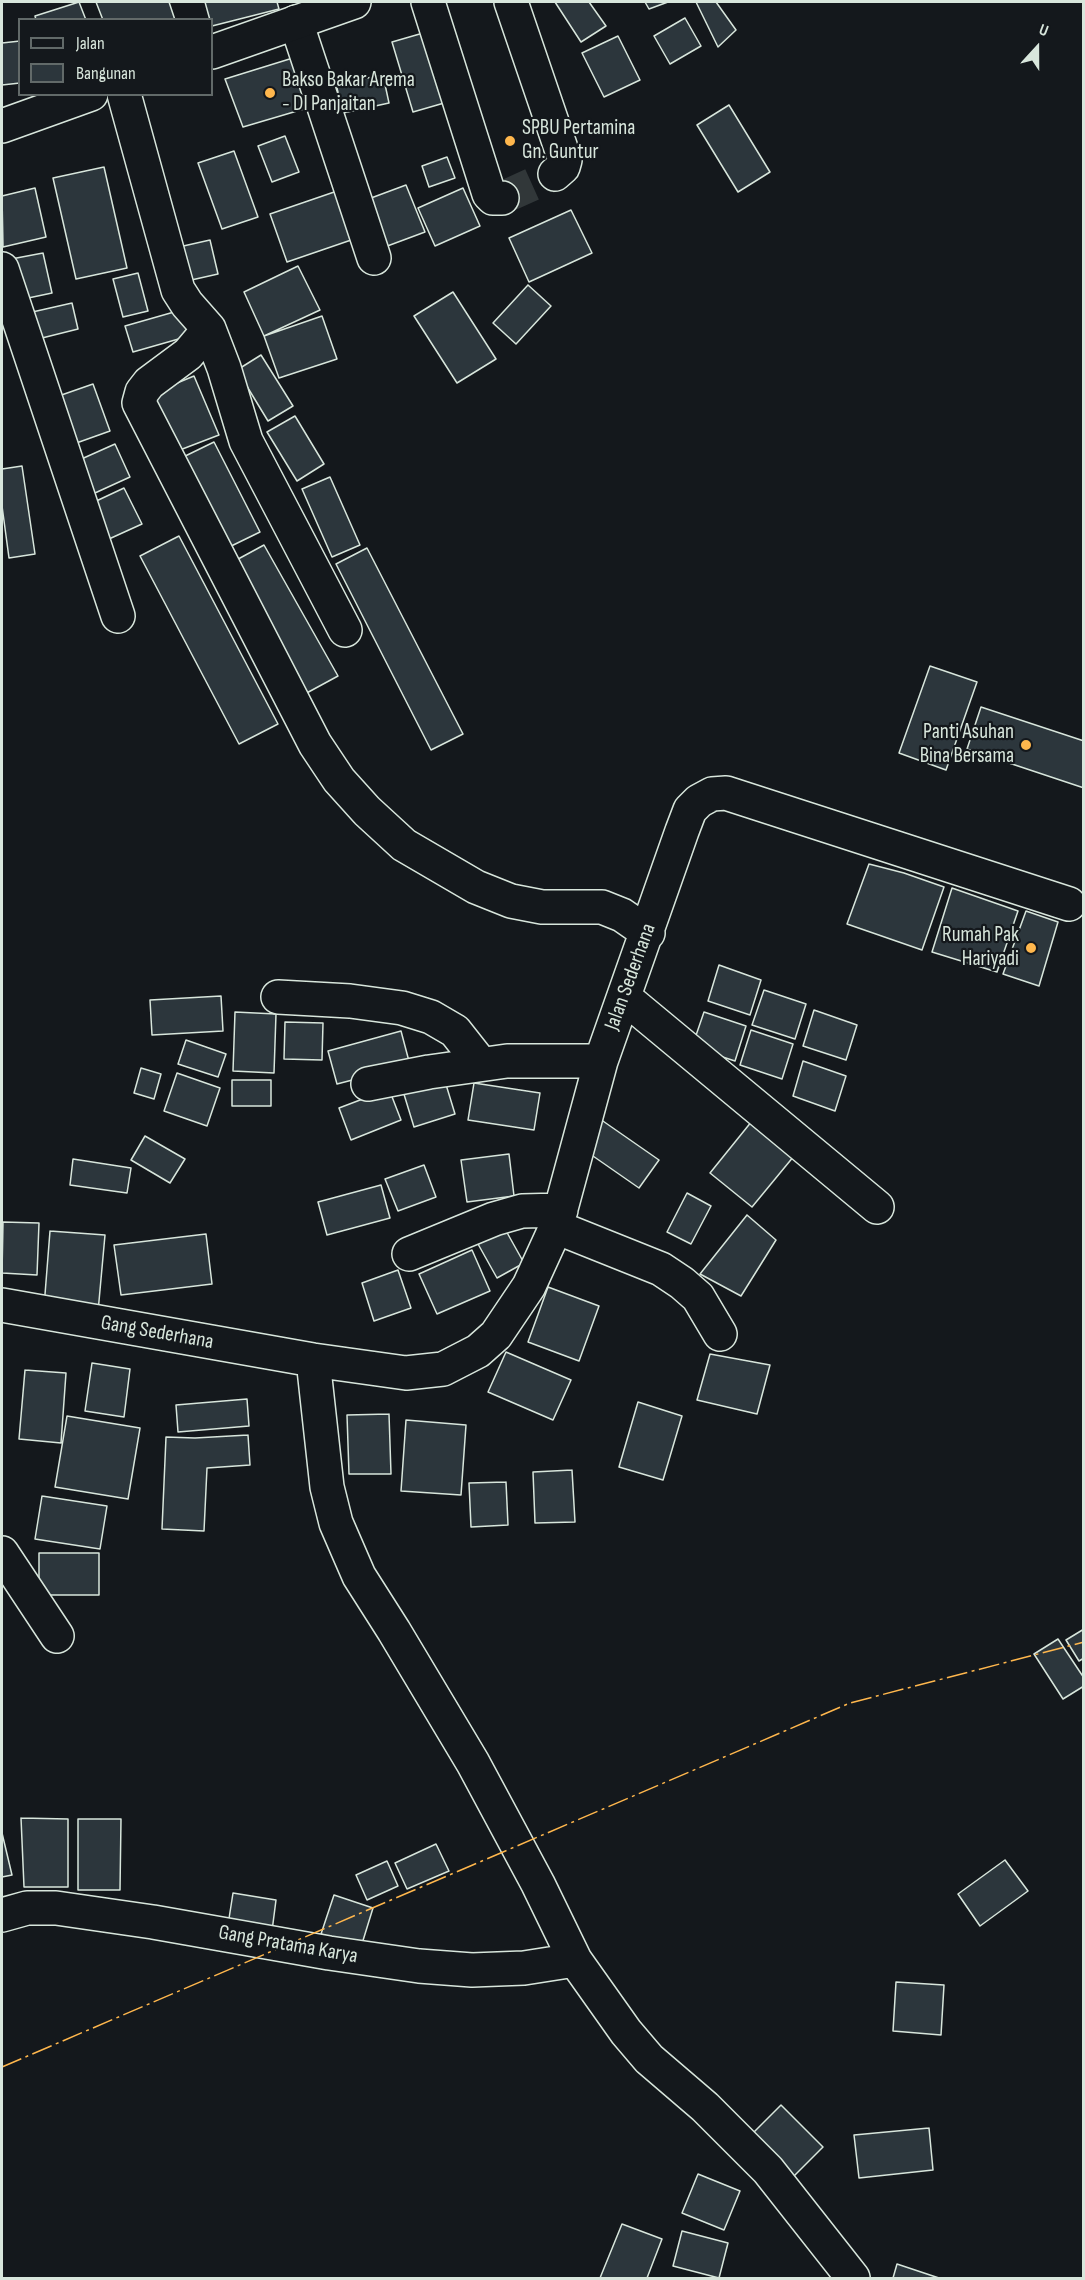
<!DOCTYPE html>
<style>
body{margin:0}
#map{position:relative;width:1085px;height:2280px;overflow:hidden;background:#14181c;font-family:"Sofia Sans Condensed",sans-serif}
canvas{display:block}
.frame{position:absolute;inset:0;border:3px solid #d8e6dc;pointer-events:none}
.legend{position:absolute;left:18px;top:18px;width:195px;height:78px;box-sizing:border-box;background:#14181c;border:2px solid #626a69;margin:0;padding:8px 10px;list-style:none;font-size:18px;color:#d8e6dc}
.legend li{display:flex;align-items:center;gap:12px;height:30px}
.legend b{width:30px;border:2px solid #626a69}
.north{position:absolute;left:1007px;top:18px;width:60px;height:60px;-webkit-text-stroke:4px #14181c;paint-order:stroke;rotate:21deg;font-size:16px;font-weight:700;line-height:24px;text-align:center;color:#d8e6dc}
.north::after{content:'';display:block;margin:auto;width:21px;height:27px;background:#d8e6dc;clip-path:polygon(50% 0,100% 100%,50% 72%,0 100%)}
</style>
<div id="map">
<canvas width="1085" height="2280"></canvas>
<div class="frame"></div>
<ul class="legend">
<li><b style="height:8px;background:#14181c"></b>Jalan</li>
<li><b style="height:16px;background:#2c363c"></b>Bangunan</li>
</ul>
<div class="north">U</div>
</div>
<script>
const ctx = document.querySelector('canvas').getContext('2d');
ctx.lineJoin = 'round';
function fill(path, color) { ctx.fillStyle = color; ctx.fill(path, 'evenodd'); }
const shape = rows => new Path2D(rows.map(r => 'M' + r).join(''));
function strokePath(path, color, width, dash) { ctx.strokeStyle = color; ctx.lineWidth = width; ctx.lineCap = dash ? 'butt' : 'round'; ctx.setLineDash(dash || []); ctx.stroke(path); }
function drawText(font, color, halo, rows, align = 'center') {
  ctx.font = font + ' "Sofia Sans Condensed",sans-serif'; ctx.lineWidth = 4.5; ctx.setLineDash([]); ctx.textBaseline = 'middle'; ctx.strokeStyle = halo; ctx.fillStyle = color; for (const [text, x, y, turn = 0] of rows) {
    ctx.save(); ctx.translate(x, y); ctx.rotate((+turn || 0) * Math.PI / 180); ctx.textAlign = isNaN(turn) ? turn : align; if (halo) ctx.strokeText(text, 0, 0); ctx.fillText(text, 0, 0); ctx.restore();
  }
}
const building = shape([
 [79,2,86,20,36,20,35,16,79,2],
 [96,2,169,2,175,20,103,20,96,2],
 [205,2,277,2,279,9,212,26,212,20,210,20,205,2],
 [555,2,589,2,606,26,581,42,555,2],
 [645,2,668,2,649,9,645,2],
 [696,2,716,2,736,30,718,47,696,2],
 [685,18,701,46,670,64,654,36,685,18],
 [430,31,451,101,413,112,392,42,430,31],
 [618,36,640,80,604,97,582,53,618,36],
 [20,41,20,83,2,85,2,43,20,41],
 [296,57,314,106,243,127,225,79,296,57],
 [383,75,389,103,343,113,336,84,383,75],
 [729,105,770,172,738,192,697,125,729,105],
 [285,136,299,172,272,182,258,146,285,136],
 [234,151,258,217,222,229,198,163,234,151],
 [447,157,455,178,429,187,422,166,447,157],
 [104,167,127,268,76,279,53,178,104,167],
 [406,185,425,232,382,248,363,201,406,185],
 [35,188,46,237,3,247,2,196,35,188],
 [463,188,480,226,435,246,418,208,463,188],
 [340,190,357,238,287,262,270,214,340,190],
 [571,210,592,253,529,282,509,238,571,210],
 [210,240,218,274,178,283,170,249,210,240],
 [43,253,52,293,14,301,6,260,43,253],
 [298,266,320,310,264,336,244,292,298,266],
 [138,273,148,311,123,317,113,279,138,273],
 [528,285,551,306,516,344,493,323,528,285],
 [453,292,496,359,457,383,414,316,453,292],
 [72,303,78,329,34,340,28,313,72,303],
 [188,308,196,334,133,352,125,326,188,308],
 [322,316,337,359,279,378,264,336,322,316],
 [261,355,293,406,268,421,237,370,261,355],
 [194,376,219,435,172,453,148,395,194,376],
 [93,384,110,431,68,446,50,399,93,384],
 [295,416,324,464,297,481,267,432,295,416],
 [214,442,260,532,221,551,175,461,214,442],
 [115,444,130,477,84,498,68,465,115,444],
 [22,466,35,554,9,558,2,506,2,469,22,466],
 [330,477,360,545,332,557,302,489,330,477],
 [124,488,142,524,109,539,92,503,124,488],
 [179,536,278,724,239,744,140,556,179,536],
 [264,545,338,676,303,695,229,564,264,545],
 [367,548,463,734,431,750,336,564,367,548],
 [930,666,977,682,946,770,899,753,930,666],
 [981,707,1084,741,1084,788,967,749,981,707],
 [869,864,904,873,944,887,922,950,847,924,869,864],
 [952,888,1018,911,997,972,932,952,952,888],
 [1026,911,1058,922,1039,986,1003,974,1026,911],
 [719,965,761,980,750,1015,708,1001,719,965],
 [764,990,806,1004,795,1039,752,1025,764,990],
 [221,996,223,1031,152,1035,150,1000,221,996],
 [814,1010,857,1025,846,1060,803,1046,814,1010],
 [235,1012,276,1014,274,1073,233,1071,235,1012],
 [704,1012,746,1026,735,1061,692,1047,704,1012],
 [285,1022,323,1023,322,1060,284,1059,285,1022],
 [751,1030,793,1044,782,1079,740,1065,751,1030],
 [401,1031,410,1065,337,1084,328,1051,401,1031],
 [186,1040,226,1054,218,1077,178,1064,186,1040],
 [803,1061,846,1076,835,1111,793,1096,803,1061],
 [141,1068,161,1074,154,1099,134,1093,141,1068],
 [177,1073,220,1088,207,1126,164,1111,177,1073],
 [444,1078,455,1114,414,1127,403,1091,444,1078],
 [232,1080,271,1080,271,1106,232,1106,232,1080],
 [474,1083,540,1093,534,1130,468,1120,474,1083],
 [389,1089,401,1120,351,1140,339,1108,389,1089],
 [600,1119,659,1160,639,1188,580,1147,600,1119],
 [752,1121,794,1156,752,1207,710,1173,752,1121],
 [145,1136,185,1159,170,1183,131,1160,145,1136],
 [509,1154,514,1196,467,1202,461,1160,509,1154],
 [73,1159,131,1168,127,1193,70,1185,73,1159],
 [424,1165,436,1197,398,1211,385,1179,424,1165],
 [381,1185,390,1218,327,1235,318,1202,381,1185],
 [687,1193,711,1206,691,1244,667,1232,687,1193],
 [747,1215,776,1240,741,1296,700,1274,747,1215],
 [3,1222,39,1223,37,1275,2,1273,3,1222],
 [505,1229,524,1263,497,1278,478,1244,505,1229],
 [50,1231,105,1235,98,1312,44,1307,50,1231],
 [206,1234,212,1284,121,1295,114,1245,206,1234],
 [472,1250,490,1291,437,1314,419,1274,472,1250],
 [398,1270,411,1308,374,1321,362,1283,398,1270],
 [548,1287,599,1306,579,1361,528,1342,548,1287],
 [506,1352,571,1380,553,1420,488,1392,506,1352],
 [710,1354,770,1365,757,1414,697,1400,710,1354],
 [92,1363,130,1369,124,1417,85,1411,92,1363],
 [25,1370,66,1373,61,1443,19,1439,25,1370],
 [247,1399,249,1426,178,1432,176,1405,247,1399],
 [638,1402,682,1416,663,1480,619,1467,638,1402],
 [389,1414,391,1474,349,1474,347,1415,389,1414],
 [67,1416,140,1428,128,1499,55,1487,67,1416],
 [406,1420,466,1425,461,1495,401,1491,406,1420],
 [248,1435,250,1465,207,1468,204,1531,162,1529,166,1437,195,1438,248,1435],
 [572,1470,575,1522,535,1523,533,1472,572,1470],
 [506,1482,508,1525,471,1527,469,1483,506,1482],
 [42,1496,107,1506,100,1549,35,1539,42,1496],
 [39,1553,99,1553,99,1595,39,1595,39,1553],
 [1084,1629,1084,1658,1079,1661,1066,1640,1084,1629],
 [1058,1639,1084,1678,1084,1686,1063,1699,1034,1654,1058,1639],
 [21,1818,68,1819,68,1887,24,1887,21,1818],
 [78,1819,121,1819,120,1890,78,1890,78,1819],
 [2,1833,12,1875,2,1877,2,1833],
 [436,1844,449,1871,407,1889,395,1863,436,1844],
 [1005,1860,1028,1891,980,1926,958,1894,1005,1860],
 [387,1861,398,1886,367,1900,356,1875,387,1861],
 [233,1893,276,1900,272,1931,228,1925,233,1893],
 [334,1895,373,1908,361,1947,321,1934,334,1895],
 [896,1982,944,1985,941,2035,893,2031,896,1982],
 [781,2105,823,2147,793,2177,751,2135,781,2105],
 [929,2128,933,2170,859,2178,854,2135,929,2128],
 [698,2174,740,2191,724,2230,682,2213,698,2174],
 [622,2224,662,2239,647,2278,600,2278,622,2224],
 [682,2231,728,2243,719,2278,673,2266,682,2231],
 [897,2264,939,2278,893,2278,897,2264]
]);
fill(building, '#2c363c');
strokePath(building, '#d8e6dc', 1.5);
strokePath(shape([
 [502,198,555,174]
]), '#313739', 33, [33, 16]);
const minor = shape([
 [428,2,489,194,493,198,502,198],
 [511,2,565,160,563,167,555,174],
 [296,22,374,258],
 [124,94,178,290,187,304,209,329,188,354,149,383,142,392,139,403,315,744,339,780,367,811,404,845,476,887,511,901,542,907,602,907,622,915,648,933],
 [2,269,118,616],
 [209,329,224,368,246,441,345,630],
 [278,997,350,1001,402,1008,431,1017,455,1031,481,1064],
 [624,997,877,1207],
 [368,1084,429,1072,507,1061,601,1061],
 [556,1227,661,1269,682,1283,698,1297,720,1334],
 [409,1254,494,1219,522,1211,561,1210],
 [2,1305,313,1360,406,1373,443,1369,478,1351,496,1335,529,1286,556,1227,601,1061,682,831,690,810,699,801,712,794,726,793,1069,904],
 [313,1360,327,1487,336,1523,359,1576,394,1631,473,1763,538,1884,575,1960,626,2032,649,2059,705,2107,768,2170,853,2278],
 [2,1553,57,1636],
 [2,1915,27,1908,56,1908,153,1922,329,1953,419,1966,472,1970,524,1968,575,1960]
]);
const major = shape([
 [212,52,354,2],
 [2,126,91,94]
]);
strokePath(minor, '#d8e6dc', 36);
strokePath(major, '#d8e6dc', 36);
strokePath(minor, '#14181c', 33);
strokePath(major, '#14181c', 33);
strokePath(shape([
 [2,2067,850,1703,1084,1642]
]), '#ffb74d', 1.5, [21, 4.5, 3, 4.5]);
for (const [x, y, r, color] of [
 [270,93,6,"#ffb74d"],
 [510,141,6,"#ffb74d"],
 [1026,745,6,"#ffb74d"],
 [1031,948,6,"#ffb74d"]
]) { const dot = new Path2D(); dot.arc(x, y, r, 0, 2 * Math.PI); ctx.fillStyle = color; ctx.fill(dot); strokePath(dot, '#14181c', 2); }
drawText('21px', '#d8e6dc', '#14181c', [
 ["Bakso Bakar Arema",282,81],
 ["- DI Panjaitan",282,105],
 ["SPBU Pertamina",522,129],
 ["Gn. Guntur",522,153],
 ["Panti Asuhan",1014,733,"right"],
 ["Bina Bersama",1014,757,"right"],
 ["Rumah Pak",1019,936,"right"],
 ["Hariyadi",1019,960,"right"]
], 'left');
drawText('21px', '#d8e6dc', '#14181c', [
 ["Jalan Sederhana",631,977,-70],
 ["Gang Sederhana",157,1333,10],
 ["Gang Pratama Karya",288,1945,10]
]);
</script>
